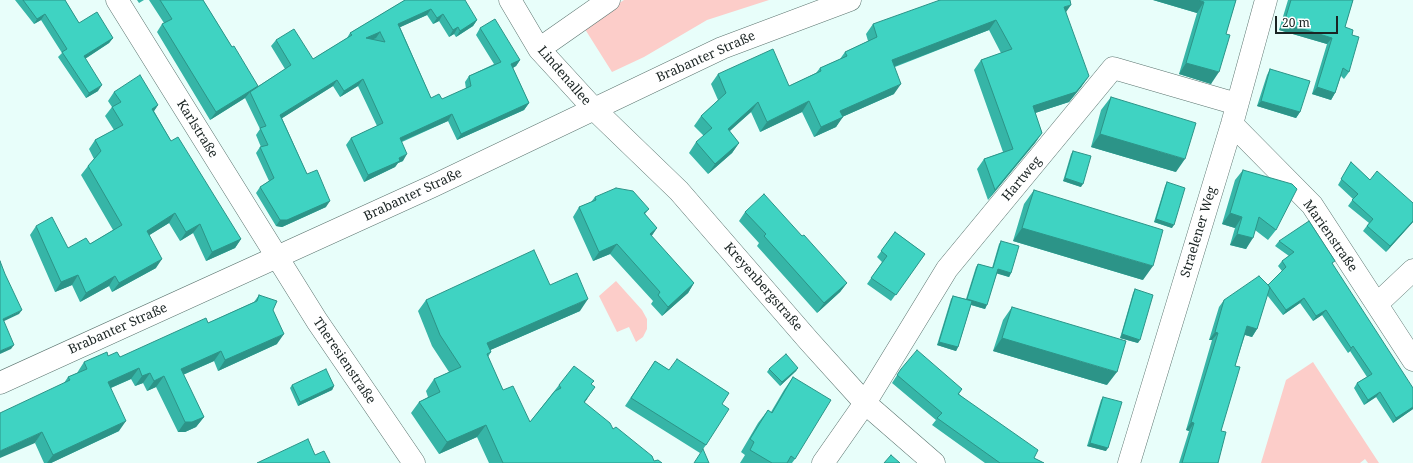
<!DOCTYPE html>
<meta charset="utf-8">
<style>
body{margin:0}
#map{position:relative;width:1413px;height:463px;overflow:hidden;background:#e8fefa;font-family:"Noto Serif",serif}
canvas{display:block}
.scale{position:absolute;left:1275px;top:16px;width:63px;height:18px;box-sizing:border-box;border:2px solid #1a2423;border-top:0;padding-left:5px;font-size:12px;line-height:14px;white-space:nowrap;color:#1a2423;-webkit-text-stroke:3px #fff;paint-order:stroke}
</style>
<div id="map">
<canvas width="1413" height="463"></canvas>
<div class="scale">20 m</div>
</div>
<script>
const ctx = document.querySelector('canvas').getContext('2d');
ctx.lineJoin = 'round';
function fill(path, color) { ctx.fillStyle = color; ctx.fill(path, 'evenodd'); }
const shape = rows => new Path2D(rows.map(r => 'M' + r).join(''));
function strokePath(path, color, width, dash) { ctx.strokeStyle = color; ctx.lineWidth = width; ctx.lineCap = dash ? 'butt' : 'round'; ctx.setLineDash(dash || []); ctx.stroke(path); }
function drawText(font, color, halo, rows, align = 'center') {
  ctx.font = font + ' "Noto Serif",serif'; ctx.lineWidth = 3.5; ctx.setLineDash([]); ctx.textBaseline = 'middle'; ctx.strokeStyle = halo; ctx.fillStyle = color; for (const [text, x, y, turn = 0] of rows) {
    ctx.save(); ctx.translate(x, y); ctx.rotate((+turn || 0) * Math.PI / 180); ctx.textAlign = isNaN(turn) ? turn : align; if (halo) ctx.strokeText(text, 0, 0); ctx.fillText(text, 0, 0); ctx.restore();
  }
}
fill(shape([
 [624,0,769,0,707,20,644,57,612,72,583,26],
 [616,281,642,310,647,319,647,329,643,337,636,342,629,327,617,332,599,296],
 [1313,362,1379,463,1368,463,1365,459,1360,463,1261,463,1286,380]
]), '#fccdc9');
const minor = shape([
 [117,0,317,321,414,463],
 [510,0,539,49,594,109,679,191,809,341,865,403,934,463],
 [539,49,609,0],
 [1232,124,1312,205,1413,360],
 [1377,304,1413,270],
 [823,463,865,403,947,269,1113,68,1237,104],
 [1129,463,1232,124,1266,0]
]);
const secondary = shape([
 [0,383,433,186,722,48,850,0]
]);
strokePath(minor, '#5b746f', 23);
strokePath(secondary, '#5b746f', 23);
strokePath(minor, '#fff', 22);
strokePath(secondary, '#fff', 22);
fill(shape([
 [15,0,65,0,79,23,113,38,109,43,85,59,98,91,86,98,58,57,62,53,41,20,34,24],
 [137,0,144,0,139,3],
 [149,0,203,0,232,47,258,86,257,87,285,69,271,46,276,40,313,59,347,38,350,33,405,0,477,20,473,26,456,37,454,34,449,37,439,21,433,24,427,15,400,27,431,98,442,99,466,89,465,82,469,76,494,64,476,35,480,28,520,60,516,66,513,68,529,103,524,110,457,140,448,121,402,142,403,161,398,163,395,167,364,182,346,145,351,138,377,126,358,86,340,97,333,86,282,118,307,174,326,207,282,227,276,226,256,193,260,187,269,181,256,153,260,147,261,147,256,135,260,129,245,98,210,120,157,32,162,24,164,23],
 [1153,0,1236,0,1211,84,1179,74,1197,13],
 [1288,0,1353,0,1345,27,1352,35,1349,72,1344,79,1341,76,1335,93,1331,100,1312,94,1327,44,1279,30],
 [1066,12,1082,86,1069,102,1035,113,1042,133,1035,143,988,200,977,169,984,159,1003,152,974,70,981,60,1001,53,989,30,895,67,894,94,842,117,836,127,814,137,802,112,760,132,751,112,729,131,739,143,732,153,708,174,689,153,696,142,704,136,694,126,701,116,718,100,711,84,718,74,789,86,816,73,820,68,840,59,845,52,868,41,866,34,873,24],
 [1270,69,1300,112,1296,118,1257,106,1267,75],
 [114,92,158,105,154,111,171,141,241,239,235,248,206,261,193,233,180,241,169,223,149,235,156,268,112,292,109,286,80,302,72,285,55,292,30,235,36,226,68,248,90,244,113,230,81,175,88,166,94,159,89,149,95,140,114,130,105,116,112,107,108,101],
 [1111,97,1176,172,1091,147,1101,110],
 [1073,151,1081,187,1063,181,1071,154],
 [1351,162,1370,180,1413,203,1413,222,1386,252,1363,231,1369,223,1348,206,1353,199,1338,185],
 [1243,170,1276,230,1268,240,1255,230,1246,249,1230,245,1235,228,1222,224,1235,180],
 [1167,182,1172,228,1154,222,1165,186],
 [1034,190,1143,280,1013,241,1024,204],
 [595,197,649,209,645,214,657,228,651,236,694,283,688,293,662,316,651,304,653,301,610,254,593,261,573,217,579,207,591,202],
 [745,212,802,236,847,283,840,292,817,313,757,246,759,243,739,221],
 [895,232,925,254,891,301,867,284,882,262,877,257],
 [1001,241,1011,273,1009,277,997,273,985,309,971,305,958,347,956,351,937,345,951,299,953,296,966,299,976,267,978,264,992,268,999,244],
 [1279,241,1332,264,1413,409,1393,423,1376,397,1364,405,1354,388,1357,383,1367,377,1350,351,1348,353,1322,315,1313,321,1300,303,1283,315,1267,295,1257,329,1252,337,1245,335,1235,366,1221,431,1218,463,1179,463,1189,431,1186,430,1212,340,1209,340,1219,307,1224,300,1268,285,1282,271,1278,266,1282,261,1289,256,1275,246],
 [550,285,580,311,490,350,491,352,488,357,503,390,530,422,559,385,591,384,587,399,584,403,613,429,654,461,662,463,489,463,477,437,439,454,411,413,419,402,428,397,426,391,434,379,449,372,432,346,418,311,426,300],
 [1135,289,1138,343,1120,338,1133,293],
 [259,295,273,310,277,344,218,371,214,361,183,375,204,417,196,427,185,432,178,432,156,387,147,391,143,383,135,386,131,379,111,388,119,431,51,463,44,463,35,443,64,383,68,377,77,373,84,362,108,356,120,357,208,323,254,302],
 [1012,307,1107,385,993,351,1003,320],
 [655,361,722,404,706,445,700,453,625,406],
 [798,368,796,371,780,386,767,372,769,369],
 [901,369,962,389,959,394,1034,458,1044,463,985,463,932,425,936,420,892,383],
 [793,377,795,459,792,463,740,463,745,455,741,452,758,423,768,410,771,412,784,390],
 [292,385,334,386,332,390,298,406,290,388],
 [1103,397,1106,451,1087,446,1101,400]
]), '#36b5a7');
fill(shape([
 [1153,0,1198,0,1204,2,1197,13],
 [1071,5,1064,15,1064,7],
 [431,9,427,15,394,30,398,24],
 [45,14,41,20,34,24,37,19],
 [443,14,439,21,433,24,437,18],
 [477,20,473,26,456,37,460,31],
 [996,20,989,30,885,70,892,60],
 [1284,23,1332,38,1327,44,1279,30],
 [458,27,454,34,449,37,453,30],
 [380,32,376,38,362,44,366,38],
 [113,38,109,43,80,62,84,56],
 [520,60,516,66,507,71,511,64],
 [1186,63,1219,72,1211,84,1179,74],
 [1089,76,1082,86,1069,102,1026,116,1033,106],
 [363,79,358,86,340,97,344,91],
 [337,80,333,86,276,122,280,115],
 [901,84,894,94,833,121,840,111],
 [102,85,98,91,86,98,89,93],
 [258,86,252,93,250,92,245,98,210,120,216,112],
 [1317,87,1335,93,1331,100,1312,94],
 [809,101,802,112,760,132,767,122],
 [1261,101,1300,112,1296,118,1257,106],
 [758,102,751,112,721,139,728,129],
 [529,103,524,110,457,140,461,134],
 [158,105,152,114,152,109],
 [452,114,448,121,395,144,400,138],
 [843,117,836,127,814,137,821,127],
 [1042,133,1035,143,988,200,995,190],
 [1100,134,1185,159,1176,172,1091,147],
 [739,143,732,153,708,174,715,164],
 [407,154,403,161,398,163,395,167,364,182,368,175,399,158],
 [1065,178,1083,184,1081,187,1063,181],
 [330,201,326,207,282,227,276,226,280,220],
 [175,213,169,223,140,241,147,231],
 [1230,213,1242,217,1235,228,1222,224],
 [1156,219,1174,225,1172,228,1154,222],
 [1413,221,1413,222,1386,252,1390,246],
 [200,224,193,233,180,241,186,232],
 [657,228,651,237,650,234],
 [1022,228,1153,266,1143,280,1013,241],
 [1237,234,1253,238,1246,249,1230,245],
 [241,239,235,248,206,261,212,252],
 [617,244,610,254,593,261,599,252],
 [162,259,156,268,112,292,119,283],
 [998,269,1011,273,1009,277,995,273],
 [78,275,72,285,55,292,61,282],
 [115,276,109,286,80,302,86,293],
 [694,283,688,293,662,316,668,307],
 [847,283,840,292,817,313,824,303],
 [1304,298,1300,303,1283,315,1286,310],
 [588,299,580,311,479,355,487,343],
 [967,299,987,305,985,309,965,303],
 [22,310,19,314,0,323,3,319],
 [1326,310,1322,315,1313,321,1316,316],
 [1247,326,1257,329,1252,337,1242,334],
 [1215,332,1218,333,1212,340,1209,340],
 [284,334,277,344,218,371,225,360],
 [1122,334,1140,340,1138,343,1120,338],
 [1002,338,1117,372,1107,385,993,351],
 [939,342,958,347,956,351,937,345],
 [14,345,11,349,0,354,0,351],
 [1353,346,1350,351,1348,353,1351,348],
 [221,351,214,361,173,379,181,369],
 [139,368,131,379,101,392,108,382],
 [798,368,796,371,780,386,782,382],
 [150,373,143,383,135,386,142,376],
 [164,376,156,387,147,391,154,381],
 [334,386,332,390,298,406,300,402],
 [595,387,587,399,576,414,584,402],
 [1380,392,1376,397,1364,405,1368,400],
 [1413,407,1413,409,1393,423,1396,418],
 [204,417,196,427,185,432,178,432,185,422],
 [126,421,119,431,51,463,47,463,53,455],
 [1191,422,1194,423,1189,431,1186,430],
 [486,425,477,437,439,454,447,442],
 [42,432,35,443,0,458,0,451],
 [1090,443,1108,448,1106,451,1087,446]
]), '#2c9488');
const building = shape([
 [23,0,65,0,79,23,97,12,113,38,84,56,102,85,89,93,62,52,67,49,45,14,37,19,23,0],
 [160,0,203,0,232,47,234,46,258,86,216,112,162,24,172,19,160,0],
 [405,0,465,0,477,20,460,31,458,27,453,30,443,14,437,18,431,9,398,24,431,98,439,94,442,99,471,86,469,76,501,62,480,28,495,19,520,60,511,64,529,103,461,134,452,114,400,138,407,154,399,158,400,161,368,175,351,138,383,123,363,79,344,91,337,80,280,115,307,174,317,170,330,201,287,220,280,220,260,187,274,178,260,147,268,145,260,128,266,126,250,92,291,65,276,40,294,29,313,59,352,35,350,33,405,0],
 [380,32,385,42,366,38,380,32],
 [940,0,1070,0,1071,5,1064,7,1089,76,1076,92,1033,106,1042,133,995,190,984,159,1013,149,981,60,1012,49,996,20,892,60,901,84,840,111,843,117,821,127,809,101,767,122,758,102,728,129,739,143,715,164,696,142,712,128,701,116,726,93,718,74,773,49,789,86,821,71,820,68,847,56,845,52,877,37,873,24,940,0],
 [1198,0,1236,0,1226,34,1230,35,1219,72,1186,63,1204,2,1198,0],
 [1291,0,1353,0,1345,27,1353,30,1352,35,1359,37,1349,72,1343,68,1335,93,1317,87,1332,38,1284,23,1291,0],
 [1270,69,1310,81,1300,112,1261,101,1270,69],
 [140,75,158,105,152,109,171,141,178,137,241,239,212,252,200,224,186,232,175,213,147,231,162,259,119,283,115,276,86,293,78,275,61,282,36,226,52,217,68,248,86,238,90,244,122,225,88,166,101,151,95,140,123,125,112,107,121,102,114,92,140,75],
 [1111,97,1196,123,1185,159,1100,134,1111,97],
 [1073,151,1091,156,1083,184,1065,178,1073,151],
 [1351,162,1370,180,1377,171,1413,203,1413,221,1390,246,1367,226,1373,219,1352,200,1358,194,1341,179,1351,162],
 [1243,170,1292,184,1297,189,1276,230,1259,217,1253,238,1237,234,1242,217,1230,213,1243,170],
 [1167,182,1185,188,1174,225,1156,219,1167,182],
 [616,188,633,191,649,209,644,213,657,228,650,234,694,283,668,307,658,295,660,292,617,244,599,252,579,207,596,200,595,197,616,188],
 [1034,190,1163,230,1153,266,1022,228,1034,190],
 [764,194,802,236,804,235,847,283,824,303,764,236,766,234,745,212,764,194],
 [1309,221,1335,261,1332,263,1413,388,1413,407,1396,418,1380,392,1368,400,1357,383,1372,374,1353,346,1351,348,1326,310,1316,316,1304,298,1286,310,1268,285,1286,267,1282,261,1294,252,1279,241,1309,221],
 [895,232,925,254,896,295,871,278,887,256,881,251,895,232],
 [1001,241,1019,246,1011,273,998,269,987,305,967,299,978,264,993,268,1001,241],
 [534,250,550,285,577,273,588,299,487,343,491,352,487,354,503,390,513,386,530,422,555,391,561,388,559,385,574,366,594,381,591,384,595,387,584,402,610,423,613,429,616,427,652,456,654,461,658,460,662,463,503,463,486,425,447,442,419,402,440,392,434,379,461,367,440,335,426,300,534,250],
 [0,261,5,274,22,310,3,319,14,345,0,351,0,261],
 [1259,276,1270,287,1257,329,1247,326,1235,366,1240,367,1221,431,1226,432,1218,463,1182,463,1194,423,1191,422,1218,333,1215,332,1224,300,1259,276],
 [1135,289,1153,295,1140,340,1122,334,1135,289],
 [259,295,277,301,273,310,284,334,225,360,221,351,181,369,204,417,192,422,185,422,164,376,154,381,150,373,142,376,139,368,108,382,126,421,53,455,42,432,0,451,0,413,70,380,68,377,87,369,84,362,107,352,108,356,117,352,120,357,206,318,208,323,257,301,259,295],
 [953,296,972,301,958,347,939,342,953,296],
 [1012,307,1126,341,1117,372,1002,338,1012,307],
 [917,350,962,389,958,394,1038,450,1034,458,1044,463,1000,463,937,418,942,413,897,375,901,369,917,350],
 [786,354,798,368,782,382,769,369,786,354],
 [677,359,729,393,722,404,729,409,706,445,631,398,655,361,669,370,677,359],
 [326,369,334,386,300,402,292,385,326,369],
 [793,377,831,400,795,459,791,456,787,463,772,463,750,450,754,442,750,439,768,410,772,413,793,377],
 [1103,397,1122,402,1108,448,1090,443,1103,397],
 [308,439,315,455,324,451,330,463,257,463,308,439],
 [703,449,709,463,694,463,703,449],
 [891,455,900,463,884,463,891,455]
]);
fill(building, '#3fd3c2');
strokePath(building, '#2c9488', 1);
drawText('13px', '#1a2423', '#fff', [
 ["Brabanter Straße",706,57,-24],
 ["Lindenallee",564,76,49],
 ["Karlstraße",197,129,58],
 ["Hartweg",1022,179,-50],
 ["Brabanter Straße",413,195,-25],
 ["Straelener Weg",1199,232,-73],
 ["Marienstraße",1330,236,55],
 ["Kreyenbergstraße",763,287,49],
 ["Brabanter Straße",118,329,-24],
 ["Theresienstraße",344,361,56]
]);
</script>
